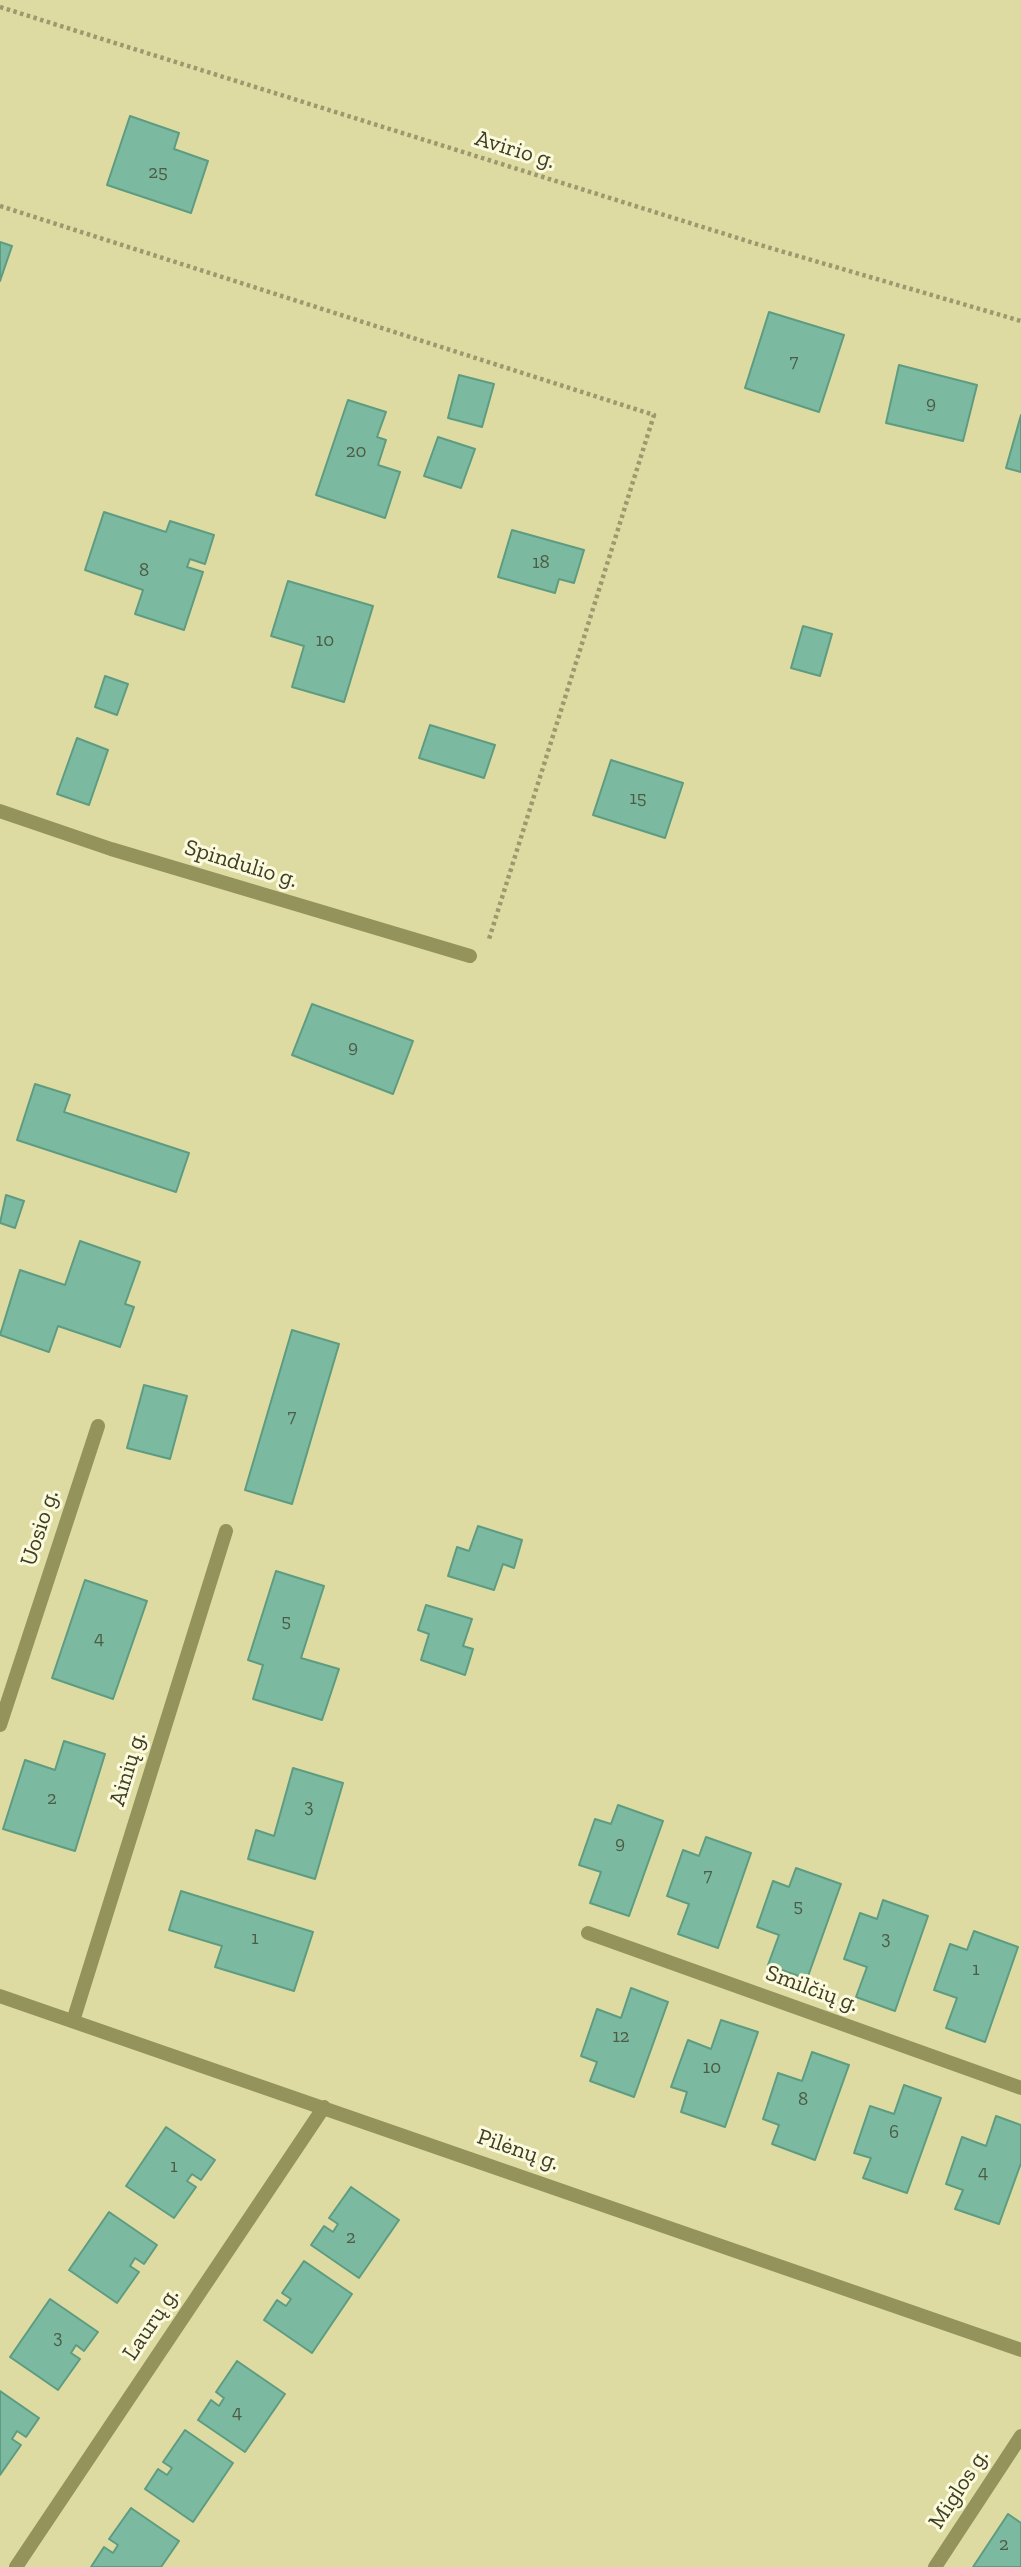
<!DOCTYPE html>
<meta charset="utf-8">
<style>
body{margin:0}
canvas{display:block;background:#dddba1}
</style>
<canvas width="1021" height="2567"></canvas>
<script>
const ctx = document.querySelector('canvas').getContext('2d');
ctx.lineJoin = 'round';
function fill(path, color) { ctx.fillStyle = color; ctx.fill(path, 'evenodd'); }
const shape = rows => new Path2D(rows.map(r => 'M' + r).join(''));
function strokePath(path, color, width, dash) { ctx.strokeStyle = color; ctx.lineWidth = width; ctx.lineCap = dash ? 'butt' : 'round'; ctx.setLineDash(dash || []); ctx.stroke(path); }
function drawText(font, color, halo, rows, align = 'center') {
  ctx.font = font + ' "Zilla Slab",serif'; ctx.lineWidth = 6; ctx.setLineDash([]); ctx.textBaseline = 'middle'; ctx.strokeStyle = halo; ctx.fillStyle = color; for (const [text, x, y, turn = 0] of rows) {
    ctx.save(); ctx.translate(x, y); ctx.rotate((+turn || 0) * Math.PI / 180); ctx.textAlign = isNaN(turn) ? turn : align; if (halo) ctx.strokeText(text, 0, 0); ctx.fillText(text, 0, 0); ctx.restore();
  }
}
const building = shape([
 [130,116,179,133,174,149,208,161,191,213,107,185,130,116],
 [0,242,12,246,0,281,0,242],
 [769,312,844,335,819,412,745,388,769,312],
 [899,365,977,385,963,441,886,423,899,365],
 [459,375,494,384,482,427,448,418,459,375],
 [348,400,386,412,377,437,386,440,378,465,400,472,385,518,316,495,348,400],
 [1021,415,1021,472,1006,468,1021,415],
 [438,437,475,449,461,488,424,476,438,437],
 [104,512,166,532,170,521,214,535,205,564,190,559,187,567,203,572,184,630,135,614,143,590,85,570,104,512],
 [512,530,584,550,574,583,559,579,555,593,498,577,512,530],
 [288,581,373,606,344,702,292,687,304,646,271,636,288,581],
 [803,626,832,634,820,676,791,668,803,626],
 [105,676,128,684,117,715,95,707,105,676],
 [430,725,495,745,484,778,419,758,430,725],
 [77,738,108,750,89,805,57,794,77,738],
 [611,760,683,783,665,838,593,815,611,760],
 [312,1004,413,1041,393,1094,292,1055,312,1004],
 [35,1084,70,1095,64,1112,189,1153,176,1192,17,1140,35,1084],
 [6,1195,24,1201,15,1228,0,1223,6,1195],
 [80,1241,140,1262,125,1304,134,1307,120,1347,58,1326,49,1352,0,1335,20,1270,65,1285,80,1241],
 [292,1330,339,1344,292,1504,245,1490,292,1330],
 [144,1385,187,1396,170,1459,127,1448,144,1385],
 [478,1526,522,1540,514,1568,503,1564,494,1590,448,1576,457,1547,469,1551,478,1526],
 [276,1571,324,1586,301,1658,339,1669,322,1720,253,1699,263,1665,248,1660,276,1571],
 [85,1580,147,1601,113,1699,52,1678,85,1580],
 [426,1605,472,1619,463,1646,473,1649,465,1675,421,1660,429,1634,418,1630,426,1605],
 [64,1741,105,1754,75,1851,3,1829,25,1760,55,1770,64,1741],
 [293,1768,343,1783,315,1879,248,1859,256,1830,274,1836,293,1768],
 [618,1805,663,1821,629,1916,590,1903,601,1872,579,1865,595,1819,611,1824,618,1805],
 [706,1837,751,1853,718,1948,678,1934,689,1904,667,1896,683,1850,699,1856,706,1837],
 [796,1868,841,1884,807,1979,768,1965,779,1935,757,1927,773,1881,789,1887,796,1868],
 [181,1891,313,1932,294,1991,215,1967,222,1946,169,1930,181,1891],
 [883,1900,928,1916,895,2011,856,1997,867,1967,844,1959,860,1913,877,1919,883,1900],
 [974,1931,1018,1947,985,2042,946,2028,957,1998,934,1990,950,1944,967,1950,974,1931],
 [631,1988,668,2002,634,2097,590,2081,597,2062,581,2056,597,2009,621,2018,631,1988],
 [721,2020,758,2032,725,2127,681,2112,687,2092,671,2087,688,2040,711,2049,721,2020],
 [812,2052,849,2065,815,2160,772,2144,779,2125,763,2119,778,2073,802,2081,812,2052],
 [904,2085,941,2098,907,2193,863,2178,871,2158,854,2153,870,2106,894,2114,904,2085],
 [996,2116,1021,2125,1021,2163,999,2224,955,2209,963,2190,946,2184,962,2137,986,2146,996,2116],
 [166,2127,215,2160,201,2180,192,2174,187,2181,196,2187,174,2218,126,2186,166,2127],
 [351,2187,399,2220,359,2278,311,2245,324,2226,333,2232,338,2224,329,2218,351,2187],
 [109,2212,157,2245,144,2264,135,2258,130,2266,139,2272,117,2303,69,2270,109,2212],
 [304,2261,352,2294,312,2353,264,2320,277,2300,286,2306,291,2299,282,2293,304,2261],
 [50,2299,98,2332,84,2351,76,2345,71,2353,80,2359,58,2390,10,2357,50,2299],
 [237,2361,285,2394,245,2452,198,2420,211,2400,219,2406,224,2398,216,2392,237,2361],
 [0,2391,39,2418,26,2437,17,2431,12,2439,21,2445,0,2475,0,2391],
 [185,2430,233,2463,193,2522,145,2489,158,2469,167,2475,172,2468,163,2462,185,2430],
 [131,2508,179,2541,161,2567,91,2567,104,2547,113,2553,118,2545,109,2539,131,2508],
 [1008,2514,1021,2523,1021,2567,973,2567,1008,2514]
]);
fill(building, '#7bbaa0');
strokePath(building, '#5e9c82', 2);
strokePath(shape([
 [0,7,760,245,1021,321],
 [0,206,654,415,489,939]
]), '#9b996d', 4.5, [3.5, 3.5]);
strokePath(shape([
 [0,811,111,849,470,956],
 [0,1725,98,1426],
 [588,1933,1021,2088],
 [0,1996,1021,2350],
 [73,2021,226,1531],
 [16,2567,324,2107],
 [935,2567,1021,2436]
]), '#95935c', 14);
drawText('19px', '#4d5c44', null, [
 ["25",158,173],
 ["7",794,362],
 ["9",931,404],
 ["20",356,452],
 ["18",541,563],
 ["8",144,571],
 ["10",325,641],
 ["15",638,799],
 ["9",353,1048],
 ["7",292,1417],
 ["5",286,1622],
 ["4",99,1639],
 ["2",52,1799],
 ["3",309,1807],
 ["9",620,1844],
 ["7",708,1876],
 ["5",798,1907],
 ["1",255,1939],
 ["3",886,1939],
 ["1",976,1970],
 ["12",621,2037],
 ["10",712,2068],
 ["8",803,2100],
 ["6",894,2133],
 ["1",174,2167],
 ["4",983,2173],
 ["2",351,2238],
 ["3",58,2338],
 ["4",237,2413],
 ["2",1004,2545]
]);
drawText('23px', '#3e3d25', '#fbfadd', [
 ["Avirio g.",515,150,17],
 ["Spindulio g.",241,864,17],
 ["Uosio g.",40,1528,-72],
 ["Ainių g.",128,1769,-73],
 ["Smilčių g.",812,1989,20],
 ["Pilėnų g.",518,2150,19],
 ["Laurų g.",151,2324,-56],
 ["Miglos g.",959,2489,-57]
]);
</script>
